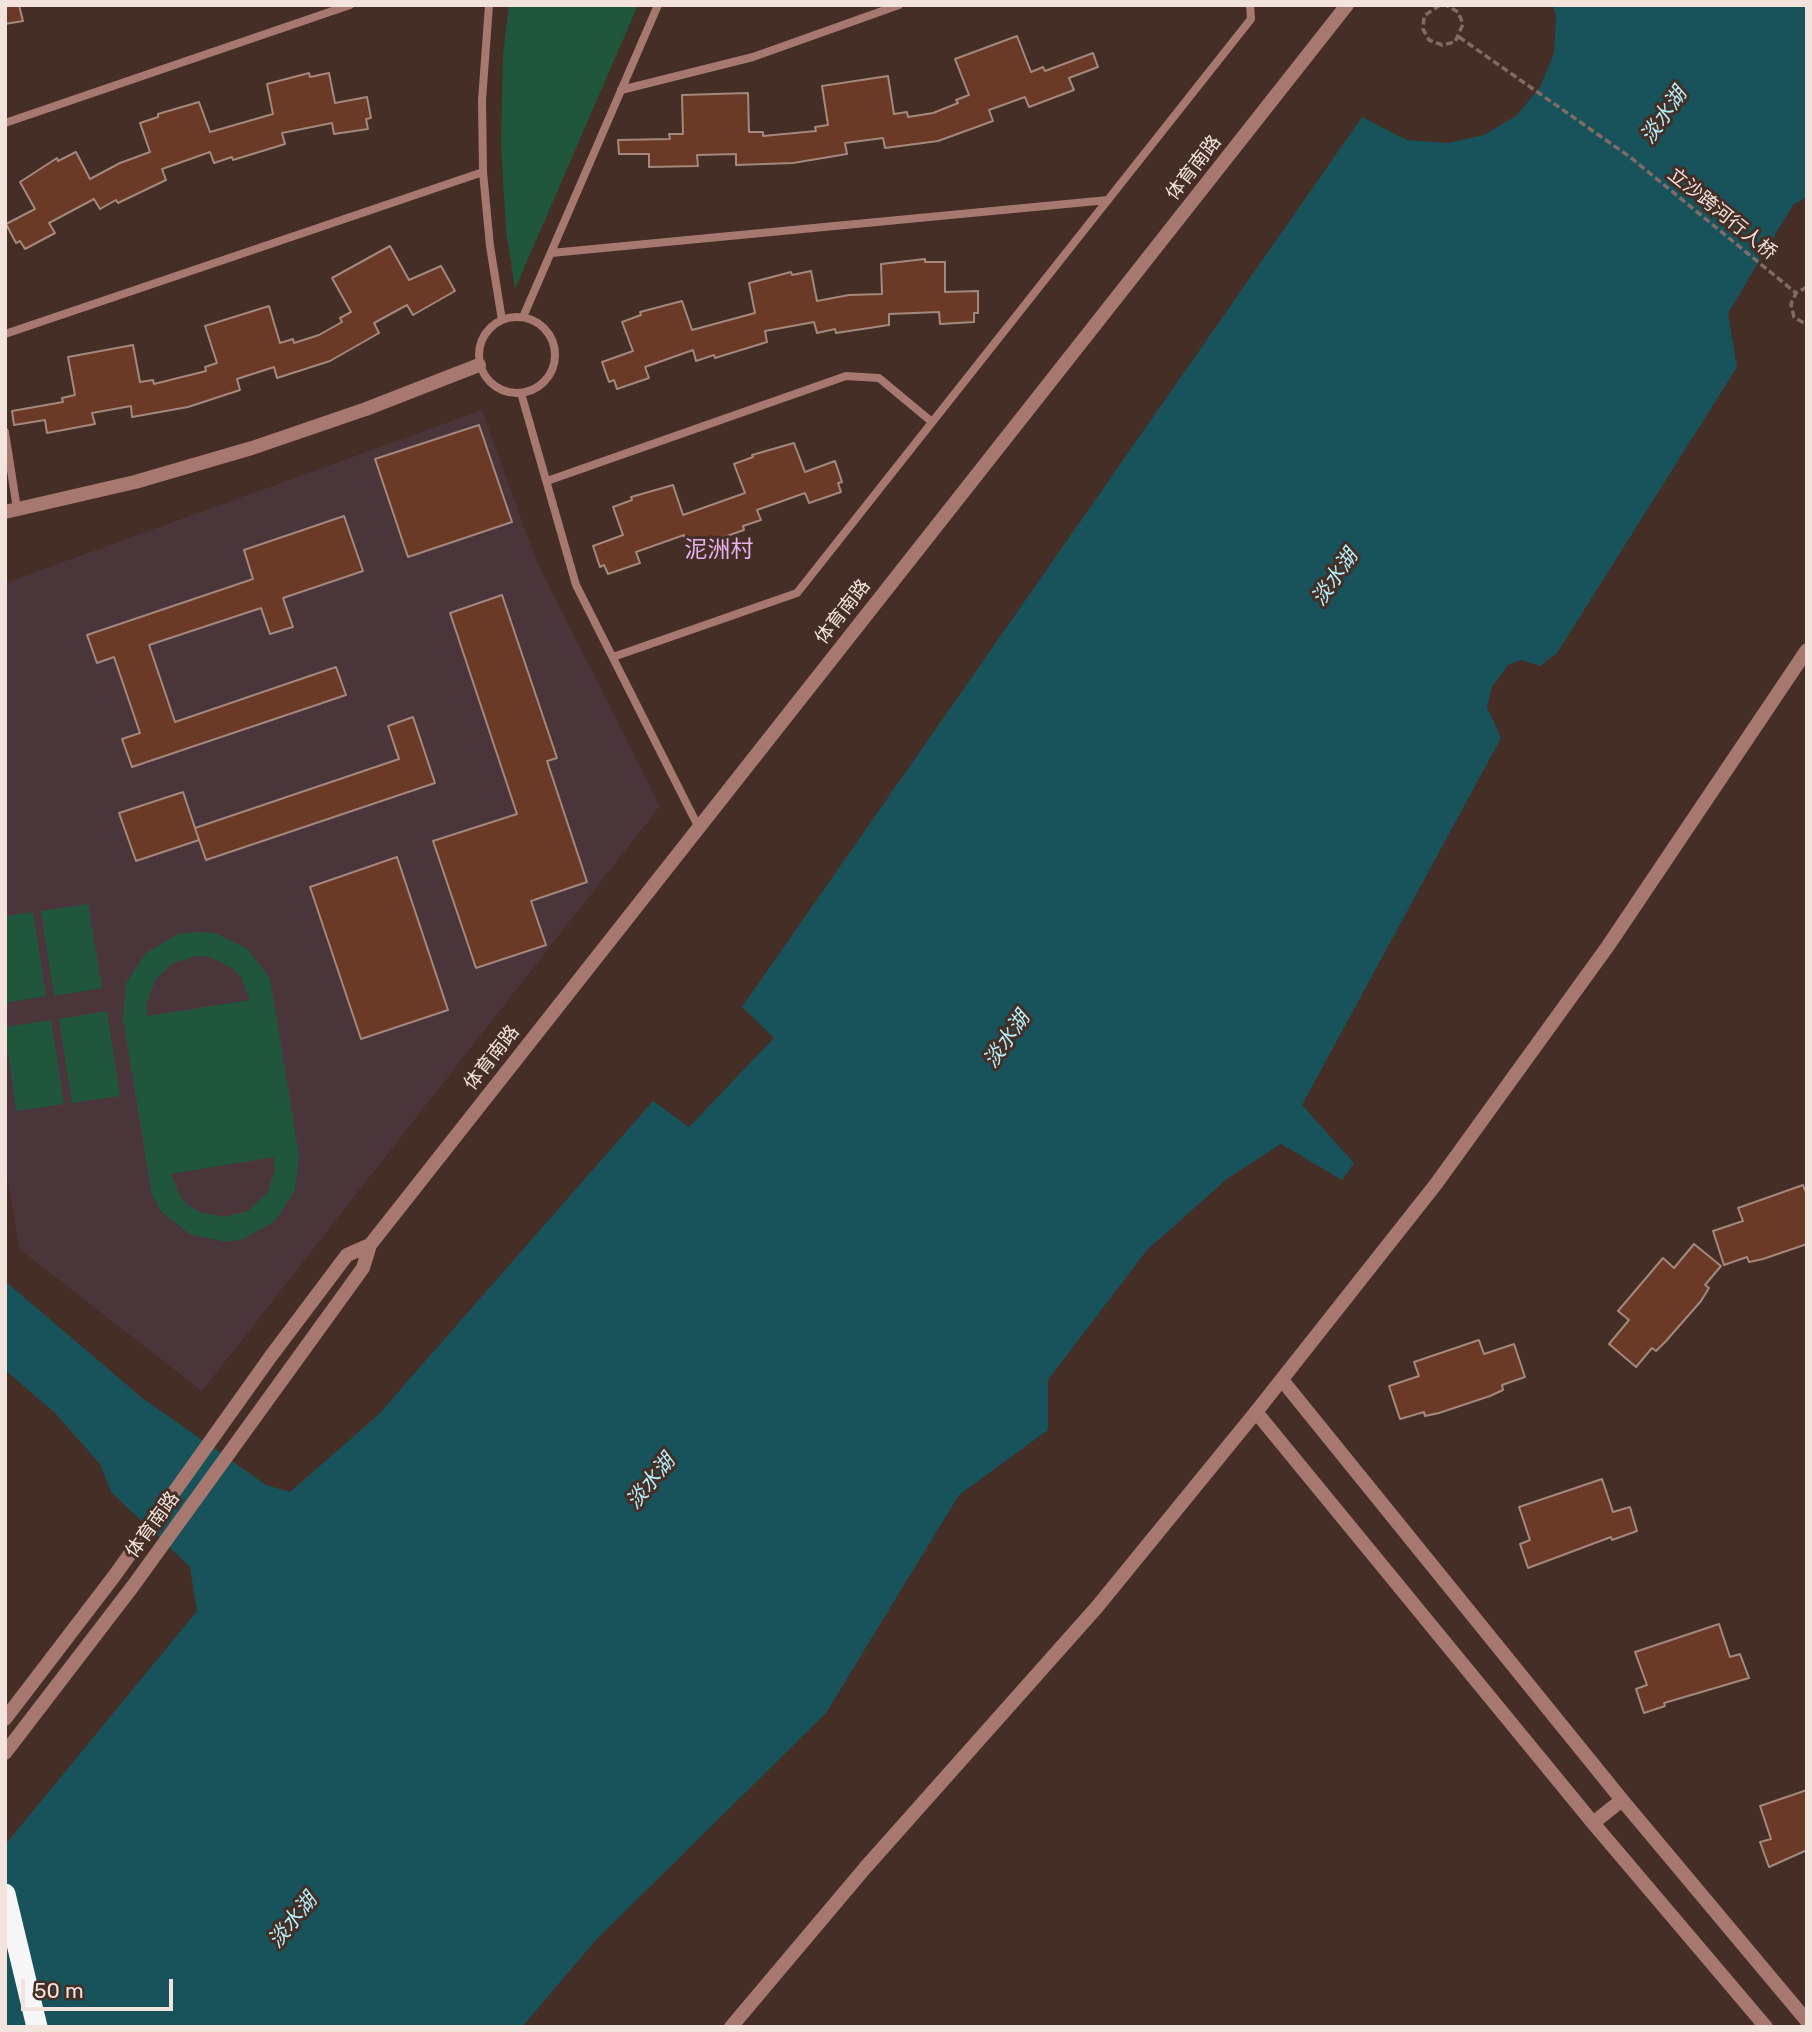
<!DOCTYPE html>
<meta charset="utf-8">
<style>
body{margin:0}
#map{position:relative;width:1812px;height:2032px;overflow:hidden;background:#442e25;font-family:Rubik,sans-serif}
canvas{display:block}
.frame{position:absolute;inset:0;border:7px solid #f2e3dd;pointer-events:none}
.scale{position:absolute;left:21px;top:1979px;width:152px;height:32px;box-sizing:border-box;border:4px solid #f2e3dd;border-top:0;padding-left:9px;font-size:21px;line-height:24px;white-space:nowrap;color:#f2e3dd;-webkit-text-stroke:5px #442e25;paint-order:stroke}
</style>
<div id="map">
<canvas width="1812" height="2032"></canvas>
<div class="frame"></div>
<div class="scale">50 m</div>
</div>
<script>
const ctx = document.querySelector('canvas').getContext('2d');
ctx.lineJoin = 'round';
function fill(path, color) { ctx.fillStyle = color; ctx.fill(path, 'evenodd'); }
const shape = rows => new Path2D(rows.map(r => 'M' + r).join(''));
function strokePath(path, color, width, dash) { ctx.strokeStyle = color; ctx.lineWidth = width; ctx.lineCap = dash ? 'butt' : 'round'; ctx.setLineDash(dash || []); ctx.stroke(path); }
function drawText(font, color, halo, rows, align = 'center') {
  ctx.font = font + ' Rubik,"Noto Sans SC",sans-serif'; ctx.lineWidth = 6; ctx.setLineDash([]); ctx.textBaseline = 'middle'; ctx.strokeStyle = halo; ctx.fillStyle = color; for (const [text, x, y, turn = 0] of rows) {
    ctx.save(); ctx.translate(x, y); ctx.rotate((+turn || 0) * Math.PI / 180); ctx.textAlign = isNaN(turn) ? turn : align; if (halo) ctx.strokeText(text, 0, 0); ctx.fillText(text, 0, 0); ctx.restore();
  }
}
fill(shape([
 [482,410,536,560,660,806,202,1391,19,1249,5,1162,5,583]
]), '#4a353b');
fill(shape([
 [509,5,638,5,515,289,506,230,501,143,503,55],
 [88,904,102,988,54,996,41,911],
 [33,912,46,996,5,1003,5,916],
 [196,932,215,933,248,949,270,979,299,1155,295,1190,275,1221,243,1239,225,1242,189,1234,161,1211,152,1195,123,1018,126,983,146,953,178,934],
 [197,956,210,957,232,968,241,977,250,1000,147,1016,147,1004,155,980,173,963],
 [274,1157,275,1170,267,1193,248,1211,224,1217,200,1212,189,1206,180,1196,171,1174],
 [107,1011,120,1096,72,1103,59,1019],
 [51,1020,64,1104,16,1111,5,1027]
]), '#20573c');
fill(shape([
 [1553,5,1807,5,1807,197,1793,205,1728,313,1737,367,1557,653,1540,666,1521,660,1508,665,1492,687,1487,707,1501,738,1302,1105,1354,1163,1342,1180,1281,1144,1228,1178,1147,1250,1048,1380,1048,1430,959,1495,826,1713,595,1941,522,2027,5,2027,5,1845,197,1611,190,1567,111,1492,100,1464,55,1413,5,1370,5,1281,141,1397,266,1485,290,1492,378,1415,653,1101,689,1127,774,1038,742,1007,1362,117,1407,140,1448,143,1484,135,1516,116,1540,87,1554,53,1556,16]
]), '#18525b');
const building = shape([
 [5,5,19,5,23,21,5,24,5,5],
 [1017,36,1031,72,1043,67,1045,71,1093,53,1098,67,1069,78,1074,90,1029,107,1025,97,989,110,993,121,938,141,885,148,883,138,845,143,847,154,793,163,736,165,736,154,697,155,698,166,649,167,649,154,619,154,618,140,670,139,669,134,683,134,682,95,748,93,749,132,763,132,763,136,816,131,815,127,828,125,822,86,888,76,894,114,907,112,908,117,933,113,958,103,956,100,969,95,955,59,1017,36],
 [309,73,310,77,329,73,335,103,367,97,371,118,366,119,368,129,334,134,332,123,282,133,285,144,233,160,232,157,214,163,210,152,162,169,166,180,118,203,116,200,100,209,94,199,49,223,55,233,25,249,20,241,16,243,6,224,35,209,20,182,57,158,58,161,76,152,90,179,120,163,150,152,140,123,158,117,158,114,199,102,210,132,273,114,267,84,309,73],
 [390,246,409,280,441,266,455,291,413,315,407,305,374,323,379,333,330,361,277,378,274,367,237,379,240,390,188,407,132,417,131,406,92,413,95,424,47,433,45,420,14,425,12,411,63,402,62,398,75,395,68,357,133,345,140,382,153,380,154,384,206,371,205,367,217,363,205,326,269,306,280,343,293,339,294,343,319,335,342,322,340,318,351,312,332,278,390,246],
 [925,259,925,262,945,262,945,292,978,291,978,313,974,313,974,322,940,324,939,312,889,314,889,325,836,333,835,329,817,333,814,322,765,331,767,342,715,358,714,355,696,361,693,350,645,367,649,378,617,389,614,380,609,382,602,362,633,351,622,322,641,315,640,312,682,301,692,330,755,313,749,283,791,272,792,275,811,271,817,301,849,295,882,294,881,264,925,259],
 [479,425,512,522,408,557,375,459,479,425],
 [794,443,805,472,835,461,842,482,838,483,841,492,809,503,805,493,757,510,761,520,743,526,744,530,707,543,705,540,687,546,684,535,636,552,640,563,608,574,604,565,600,567,593,546,623,535,613,507,632,500,631,497,673,485,683,515,745,493,734,464,753,457,752,455,794,443],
 [344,516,363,571,283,598,293,627,270,634,261,608,149,645,175,722,336,667,346,695,132,767,122,739,140,733,114,657,97,663,87,635,253,579,244,550,344,516],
 [502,595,557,758,547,761,587,882,531,901,546,945,476,968,433,841,517,814,450,613,502,595],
 [413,717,435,783,206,860,195,828,399,759,388,726,413,717],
 [183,792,199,840,136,861,119,813,183,792],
 [397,857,448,1010,361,1039,310,887,397,857],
 [1803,1185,1807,1195,1807,1244,1763,1259,1749,1262,1747,1257,1724,1265,1713,1231,1743,1221,1738,1208,1803,1185],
 [1694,1244,1721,1266,1705,1285,1709,1288,1701,1301,1666,1341,1656,1351,1652,1348,1636,1367,1609,1344,1629,1320,1618,1311,1663,1258,1674,1268,1694,1244],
 [1479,1340,1484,1354,1514,1344,1525,1377,1502,1385,1503,1390,1490,1396,1439,1413,1425,1416,1424,1412,1400,1419,1389,1386,1419,1376,1414,1362,1479,1340],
 [1602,1479,1613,1512,1630,1507,1637,1531,1612,1540,1611,1537,1528,1568,1520,1544,1530,1540,1519,1507,1602,1479],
 [1719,1624,1730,1657,1740,1654,1749,1678,1664,1703,1665,1706,1644,1713,1636,1689,1647,1685,1635,1652,1719,1624],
 [1807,1790,1807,1850,1769,1867,1760,1842,1771,1839,1760,1806,1807,1790]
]);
fill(building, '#6b3a26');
strokePath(building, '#a3887d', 2);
strokePath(shape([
 [1440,5,1424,16,1423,29,1429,40,1442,45,1455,42,1463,24,1458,12,1446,5],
 [1459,37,1630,157,1796,293],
 [1807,287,1796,293,1791,304,1794,317,1807,325]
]), '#806c64', 3.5, [7, 3.5]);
strokePath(shape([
 [489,5,482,100,483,172,490,246,502,320],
 [621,90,753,57,899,5],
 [5,123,350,5],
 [551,253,1108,200],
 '479 355a38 38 0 1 1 76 0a38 38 0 1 1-76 0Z',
 [523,317,658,5],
 [5,334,483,172],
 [521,393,576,585,698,826],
 [5,432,17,509],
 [547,481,846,376,879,378,932,422],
 [613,657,797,593,1251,19,1250,5]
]), '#a77870', 8);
strokePath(shape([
 [5,512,135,482,252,448,366,409,479,365],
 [1282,1380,1622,1800,1807,2021],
 [1256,1412,1593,1823,1766,2027],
 [1593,1823,1622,1800]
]), '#a77870', 14);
strokePath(shape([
 [5,1719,115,1575,271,1356,347,1255,370,1245],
 [5,1753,133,1586,363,1268,370,1245,1347,5],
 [731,2027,865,1868,1097,1607,1256,1412,1436,1184,1608,946,1807,650]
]), '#a77870', 14);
strokePath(shape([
 [5,1894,37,2027]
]), '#f6f6f6', 21);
drawText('19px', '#f2e3dd', '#442e25', [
 ["体育南路",1194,168,-52],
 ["立沙跨河行人桥",1722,214,39],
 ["体育南路",843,612,-52],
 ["体育南路",492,1058,-52],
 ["体育南路",153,1525,-54]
]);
drawText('italic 21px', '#b3f0fb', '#442e25', [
 ["淡水湖",1664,116,-55],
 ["淡水湖",1335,578,-55],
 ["淡水湖",1007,1040,-55],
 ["淡水湖",651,1482,-51],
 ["淡水湖",293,1921,-51]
]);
drawText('23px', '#e8b2ee', '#442e25', [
 ["泥洲村",719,550]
]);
</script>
